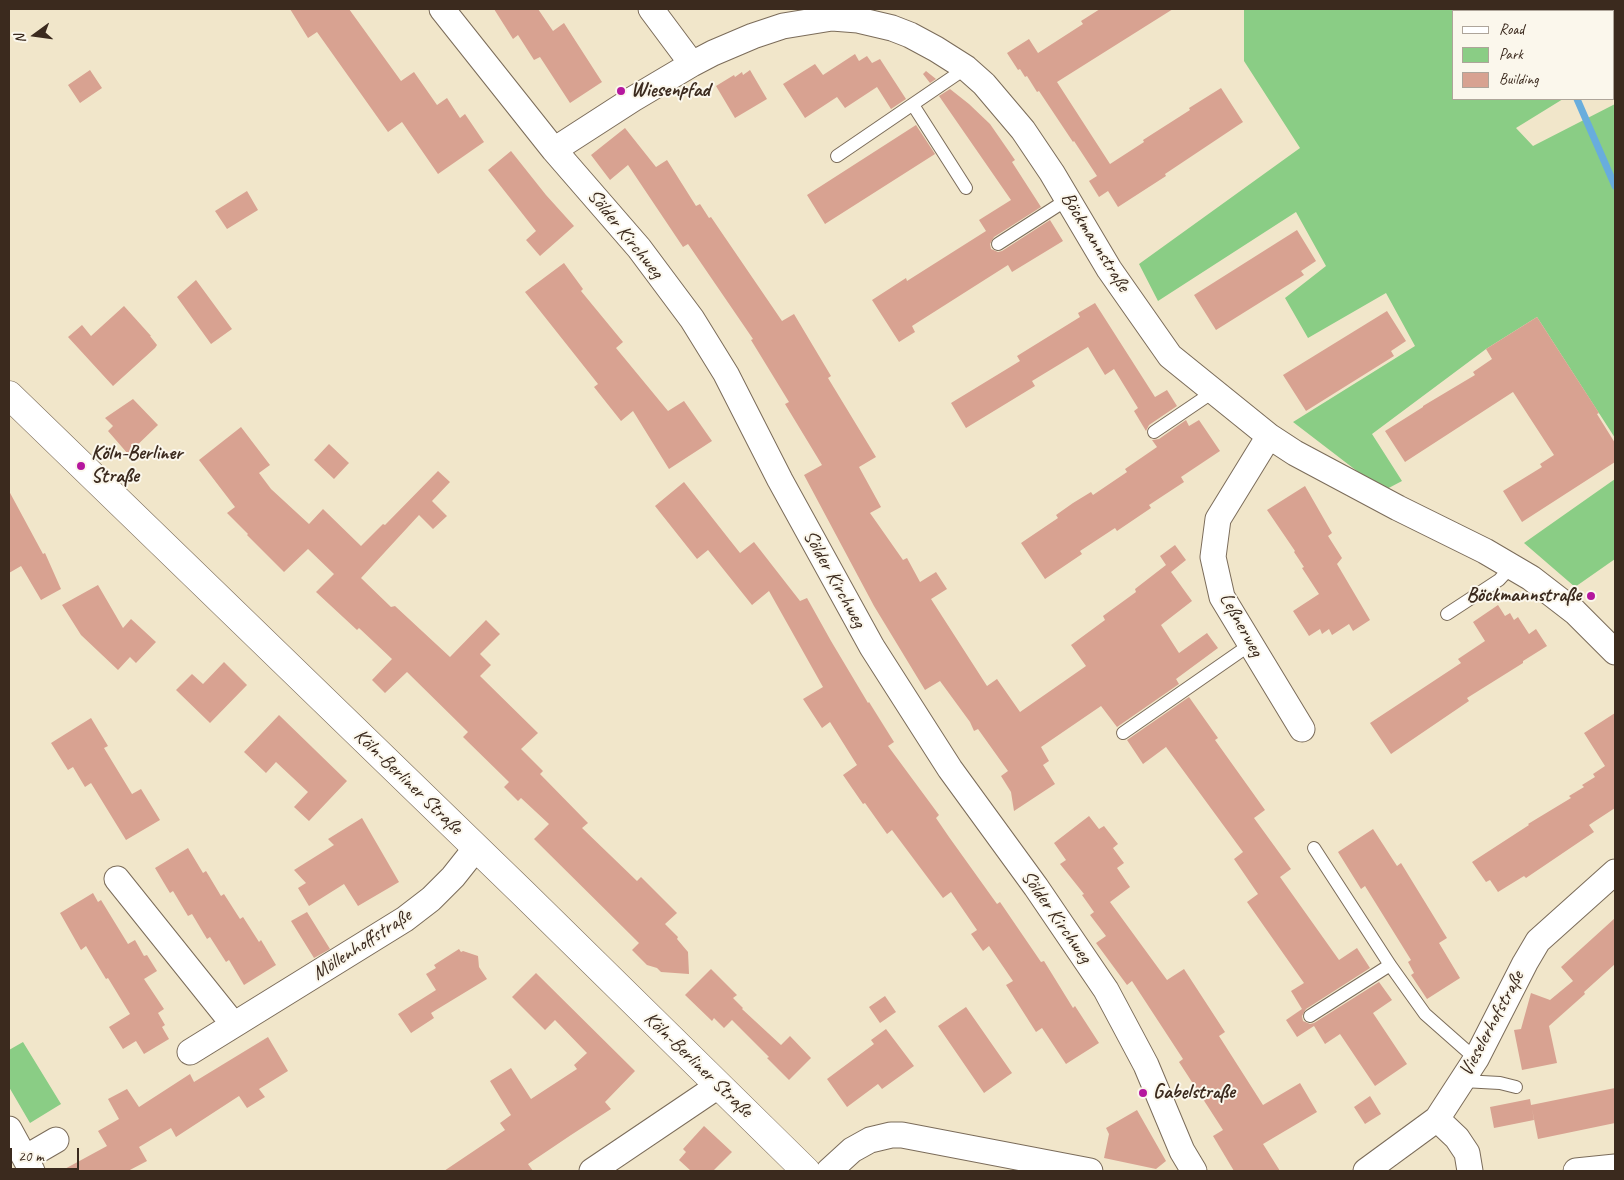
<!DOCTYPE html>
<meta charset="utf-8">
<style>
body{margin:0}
#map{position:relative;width:1624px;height:1180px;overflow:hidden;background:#f1e6ca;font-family:Caveat,sans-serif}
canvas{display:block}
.frame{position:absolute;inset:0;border:10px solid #3b2a1e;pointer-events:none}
.legend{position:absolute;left:1452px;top:10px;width:162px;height:90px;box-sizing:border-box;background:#fbf7ec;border:1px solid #aea59a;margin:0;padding:6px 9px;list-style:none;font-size:15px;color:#3b2a1e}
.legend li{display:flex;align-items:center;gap:10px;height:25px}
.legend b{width:25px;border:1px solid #aea59a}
.north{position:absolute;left:10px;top:10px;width:50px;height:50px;-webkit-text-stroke:4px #fbf7ec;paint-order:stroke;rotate:256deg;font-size:14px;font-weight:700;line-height:20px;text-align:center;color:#3b2a1e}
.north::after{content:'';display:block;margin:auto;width:18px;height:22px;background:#3b2a1e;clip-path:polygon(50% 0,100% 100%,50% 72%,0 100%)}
.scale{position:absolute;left:10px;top:1148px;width:69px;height:22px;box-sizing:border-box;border:2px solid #3b2a1e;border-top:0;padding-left:6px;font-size:15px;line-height:18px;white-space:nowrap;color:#3b2a1e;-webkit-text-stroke:4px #fbf7ec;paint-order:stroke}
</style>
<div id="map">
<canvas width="1624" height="1180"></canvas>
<div class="frame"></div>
<ul class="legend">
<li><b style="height:6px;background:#fff"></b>Road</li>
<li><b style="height:14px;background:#8acd85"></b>Park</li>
<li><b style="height:14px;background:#d8a291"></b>Building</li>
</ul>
<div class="north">N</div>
<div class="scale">20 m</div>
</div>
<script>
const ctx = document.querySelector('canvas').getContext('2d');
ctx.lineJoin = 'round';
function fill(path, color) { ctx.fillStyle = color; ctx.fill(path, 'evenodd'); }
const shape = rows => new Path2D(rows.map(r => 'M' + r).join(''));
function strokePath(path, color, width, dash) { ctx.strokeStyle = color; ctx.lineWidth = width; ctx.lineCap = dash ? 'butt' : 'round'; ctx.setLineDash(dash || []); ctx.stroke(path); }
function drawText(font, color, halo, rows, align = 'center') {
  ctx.font = font + ' Caveat,sans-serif'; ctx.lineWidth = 4; ctx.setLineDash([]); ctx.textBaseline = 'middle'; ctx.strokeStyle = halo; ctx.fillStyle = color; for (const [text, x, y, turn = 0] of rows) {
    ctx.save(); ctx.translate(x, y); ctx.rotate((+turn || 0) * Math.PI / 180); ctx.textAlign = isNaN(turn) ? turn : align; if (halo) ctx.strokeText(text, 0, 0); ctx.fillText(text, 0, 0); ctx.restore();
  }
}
fill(shape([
 [1244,9,1600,9,1601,11,1453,11,1453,99,1563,99,1516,128,1533,146,1615,104,1615,438,1537,317,1486,349,1372,434,1402,481,1383,491,1293,422,1415,346,1386,293,1308,338,1285,298,1326,266,1296,212,1158,301,1139,264,1300,148,1244,61],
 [1615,479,1615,559,1575,587,1524,543],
 [23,1042,61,1104,30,1123,9,1087,9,1050]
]), '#8acd85');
strokePath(shape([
 [1458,9,1461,11],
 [1577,99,1615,186]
]), '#68addd', 7);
fill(shape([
 [290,9,349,9,401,81,414,72,437,105,447,98,460,118,465,114,484,142,438,174,402,122,388,132,317,32,308,38],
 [494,9,538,9,553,31,564,23,602,82,570,103,540,57,534,60,518,35,513,39],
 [1100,9,1173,9,1057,82,1110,164,1144,142,1143,140,1190,110,1189,108,1221,88,1243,122,1165,174,1166,176,1118,207,1108,191,1099,197,1089,181,1097,176,1074,141,1073,142,1039,91,1037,92,1027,76,1025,77,1020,69,1018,70,1007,53,1029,39,1038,53,1083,24,1081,21],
 [855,54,859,61,867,56,872,63,880,59,906,99,891,109,877,87,845,108,837,97,805,118,783,84,815,64,823,75],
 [90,70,102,88,80,103,68,85],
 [750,70,767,99,735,118,716,86,734,75,735,77,742,72,743,75],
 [926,71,936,79,930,83,923,74],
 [950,89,969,104,990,124,1015,160,1012,162,1041,207,994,237,990,244,991,249,998,252,1002,251,1050,220,1063,241,1012,272,1008,265,912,326,915,332,899,342,872,300,906,278,907,281,986,231,979,220,1011,200,939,96],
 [916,125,935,154,825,224,807,195],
 [625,128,656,167,667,160,696,206,700,204,709,218,711,217,782,321,794,314,831,376,828,378,876,457,859,467,881,507,870,513,903,560,907,558,920,582,936,572,947,589,931,599,987,686,997,679,1020,712,1086,666,1071,645,1105,620,1103,616,1136,592,1135,589,1166,565,1160,556,1175,545,1186,560,1171,572,1192,601,1161,625,1179,653,1207,633,1218,648,1176,679,1179,684,1117,727,1101,706,1041,747,1049,761,1043,765,1055,784,1014,811,1011,792,1001,776,1008,771,978,729,974,731,970,722,940,681,925,690,874,606,804,475,822,465,785,404,789,402,751,340,753,339,688,244,683,247,628,165,610,180,591,155],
 [511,151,546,195,574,226,540,256,526,240,536,231,488,170],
 [247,191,258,210,227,229,215,211],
 [1297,230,1316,261,1301,271,1304,275,1216,330,1194,295],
 [564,263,583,289,581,291,623,342,616,348,668,411,684,401,712,441,669,469,633,411,621,421,594,387,598,384,525,292],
 [196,280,232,329,211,344,177,297],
 [1095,303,1155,397,1167,390,1177,406,1149,425,1146,431,1134,411,1138,408,1114,369,1105,375,1088,347,1032,381,1035,386,966,428,951,403,1020,361,1017,356,1080,317,1078,313],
 [124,306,151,336,150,336,157,345,155,348,113,386,68,337,82,325,91,336],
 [1387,311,1406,341,1391,351,1394,356,1306,411,1283,375],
 [1537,317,1599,413,1597,414,1615,443,1615,462,1522,522,1503,491,1542,467,1540,464,1554,455,1513,392,1405,462,1385,431,1423,407,1423,406,1475,375,1473,372,1492,359,1486,349],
 [133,399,158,425,128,454,108,431,113,426,105,418],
 [1186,420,1189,426,1199,420,1220,451,1181,477,1184,482,1149,505,1151,508,1117,531,1115,528,1080,551,1082,554,1045,579,1021,543,1058,518,1056,515,1073,503,1091,492,1093,495,1127,472,1125,469,1157,447,1152,440,1159,439],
 [241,427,270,465,259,473,271,489,309,524,323,509,361,546,383,524,385,525,438,471,450,482,432,501,447,516,433,529,419,515,361,578,391,607,395,606,450,657,486,620,500,634,480,654,491,665,480,676,538,733,521,749,543,771,540,774,588,823,582,828,637,881,641,877,677,913,665,924,678,937,677,939,688,952,689,974,661,972,657,968,647,965,632,950,639,943,534,839,549,824,521,798,518,801,504,787,509,782,463,737,468,732,407,672,385,693,372,680,392,659,359,628,357,630,316,592,334,574,308,549,284,572,247,535,248,534,227,513,235,507,199,460],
 [329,444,349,463,334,479,314,460],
 [684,482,740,553,754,542,800,601,807,598,831,641,868,703,869,702,894,742,888,746,939,815,936,818,949,837,997,904,1000,902,1041,962,1044,961,1073,1008,1075,1006,1099,1043,1066,1064,1042,1028,1036,1032,1006,985,1013,981,989,946,983,951,971,934,977,930,951,892,943,898,892,830,887,834,865,803,863,804,843,775,857,765,830,722,822,728,803,699,823,687,769,591,752,605,708,550,697,559,655,506],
 [1305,486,1332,533,1328,536,1342,558,1337,564,1370,620,1353,631,1349,624,1332,635,1329,629,1322,634,1320,629,1309,636,1293,611,1319,594,1302,568,1304,567,1294,552,1295,551,1267,510],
 [9,491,43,554,45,553,61,589,41,600,21,566,9,573],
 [98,585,123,628,131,619,156,642,136,663,130,657,118,670,81,635,62,605],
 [1498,605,1505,616,1510,613,1514,620,1518,617,1529,634,1536,629,1547,646,1523,661,1523,663,1467,698,1469,701,1391,754,1370,723,1461,663,1458,659,1485,641,1473,622],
 [224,662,247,685,210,723,176,690,192,674,203,684],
 [1189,697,1218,738,1215,740,1265,810,1254,818,1291,869,1280,877,1339,960,1357,948,1370,968,1306,1009,1302,1016,1303,1021,1310,1024,1314,1023,1379,982,1392,1000,1373,1013,1407,1064,1375,1086,1340,1034,1325,1044,1314,1026,1297,1037,1286,1020,1302,1009,1291,991,1304,983,1247,902,1258,894,1234,859,1243,852,1166,747,1143,764,1127,740],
 [1615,713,1615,808,1589,825,1594,832,1526,878,1524,876,1498,892,1490,880,1486,882,1472,862,1529,825,1528,824,1571,798,1569,796,1584,787,1582,785,1595,777,1593,774,1605,766,1584,733],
 [279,715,347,781,309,821,294,807,308,792,276,762,266,773,244,752],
 [91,718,108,746,104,748,132,794,141,789,160,820,126,840,91,783,85,787,73,767,68,770,51,743],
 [1089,816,1099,829,1104,826,1118,844,1113,848,1124,863,1117,868,1130,887,1110,902,1167,980,1184,969,1225,1032,1219,1036,1263,1105,1300,1083,1317,1112,1263,1144,1280,1171,1234,1171,1213,1136,1223,1130,1179,1062,1183,1059,1132,981,1127,985,1096,943,1106,936,1090,915,1094,912,1082,895,1084,894,1060,864,1066,860,1054,843],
 [362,818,399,882,358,906,344,884,309,906,298,888,306,883,294,870,334,845,328,839],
 [1373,829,1397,866,1401,863,1447,938,1439,943,1460,978,1427,999,1411,975,1414,973,1408,962,1411,960,1365,886,1361,889,1338,852],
 [188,848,203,873,206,871,221,896,224,894,240,919,243,917,259,942,261,940,276,965,244,985,229,960,226,962,210,937,207,939,192,914,188,916,173,891,170,893,155,868],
 [93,893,98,902,101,900,128,944,135,940,144,956,147,955,157,971,144,979,164,1009,158,1013,165,1025,162,1027,169,1039,144,1054,136,1041,123,1049,109,1027,130,1014,108,978,106,979,86,946,81,950,60,913],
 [307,912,330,949,314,958,291,921],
 [1615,918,1615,964,1584,992,1585,994,1549,1026,1557,1063,1522,1070,1514,1030,1521,1029,1531,993,1550,1000,1573,981,1561,967],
 [459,949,461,952,463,951,478,956,479,967,487,979,431,1013,434,1018,411,1033,398,1014,436,990,426,974,436,968,434,965],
 [711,969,737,995,733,998,743,1008,742,1009,781,1045,790,1036,811,1058,789,1080,767,1058,769,1057,732,1020,724,1028,714,1018,712,1021,685,995],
 [536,973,635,1071,605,1102,611,1109,571,1135,528,1164,533,1171,444,1171,505,1130,500,1123,511,1115,490,1081,511,1068,531,1099,577,1069,574,1065,587,1053,555,1020,545,1030,512,997],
 [885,996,896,1012,880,1023,869,1007],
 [966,1007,1012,1073,984,1093,938,1026],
 [886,1029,914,1066,882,1089,878,1084,847,1107,827,1079,874,1044,871,1040],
 [268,1037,288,1071,259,1089,265,1097,247,1108,239,1096,176,1137,171,1128,139,1147,147,1161,128,1171,61,1171,107,1146,98,1131,119,1119,108,1099,127,1089,139,1107,190,1074,194,1082],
 [1615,1088,1615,1123,1538,1139,1532,1109,1534,1120,1494,1128,1490,1107,1530,1099,1531,1105],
 [1370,1096,1381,1114,1365,1124,1354,1107],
 [1137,1110,1166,1161,1156,1169,1104,1158,1109,1134,1106,1128],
 [704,1126,732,1152,713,1171,691,1171,679,1160,686,1152,683,1149]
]), '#d8a291');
const lane = shape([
 [913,105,966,188],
 [837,156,966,68],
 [998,244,1068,199],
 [1154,432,1213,392],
 [1447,614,1499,580,1512,566],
 [1123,733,1251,644],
 [1314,848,1390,965,1425,1014,1476,1059],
 [1310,1016,1390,965],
 [1463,1081,1500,1083,1516,1087]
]);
const street = shape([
 [442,9,554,150,639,248,692,319,726,374,780,480,872,647,950,769,1036,887,1106,990,1146,1065,1182,1151,1194,1171],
 [651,9,692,64],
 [554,150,633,99,692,64,713,53,753,36,783,26,832,18,858,20,892,28,910,35,936,49,966,68,984,84,1023,130,1052,173,1109,269,1170,356,1269,436,1295,453,1398,508,1485,551,1531,578,1575,612,1615,652],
 [1269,436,1218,519,1213,557,1222,597,1302,729],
 [117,879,234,1025],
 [190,1052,405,919,431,899,453,877,476,848],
 [1437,1119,1457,1138,1467,1153,1470,1171],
 [9,1129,32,1171],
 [25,1158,56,1140],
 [592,1171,718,1086],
 [829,1171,852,1150,870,1140,891,1135,902,1135,1090,1171],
 [1366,1171,1437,1119,1476,1059,1525,963,1538,941,1615,872],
 [1576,1171,1615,1167]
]);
const secondary = shape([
 [9,395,525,895,806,1171]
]);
strokePath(lane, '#7b6c5a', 14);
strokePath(street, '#7b6c5a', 27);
strokePath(secondary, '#7b6c5a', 29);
strokePath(lane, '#fff', 12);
strokePath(street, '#fff', 25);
strokePath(secondary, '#fff', 28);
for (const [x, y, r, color] of [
 [621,91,5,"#b5179e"],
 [81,466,5,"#b5179e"],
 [1591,596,5,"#b5179e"],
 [1143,1093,5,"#b5179e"]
]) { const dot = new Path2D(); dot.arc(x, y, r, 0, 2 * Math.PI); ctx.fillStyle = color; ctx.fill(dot); strokePath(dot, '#fbf7ec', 2); }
drawText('bold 20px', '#3b2a1e', '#fbf7ec', [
 ["Wiesenpfad",631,91],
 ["Köln-Berliner",91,454],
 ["Straße",91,477],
 ["Böckmannstraße",1581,596,"right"],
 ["Gabelstraße",1153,1093]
], 'left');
drawText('20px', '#3b2a1e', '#fbf7ec', [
 ["Sölder Kirchweg",625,234,51],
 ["Böckmannstraße",1095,242,58],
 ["Sölder Kirchweg",834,579,61],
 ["Leßnerweg",1241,625,61],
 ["Köln-Berliner Straße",408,782,44],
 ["Sölder Kirchweg",1056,917,55],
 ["Möllenhoffstraße",362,945,-33],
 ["Vieselerhofstraße",1492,1024,-62],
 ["Köln-Berliner Straße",698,1065,44]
]);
</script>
